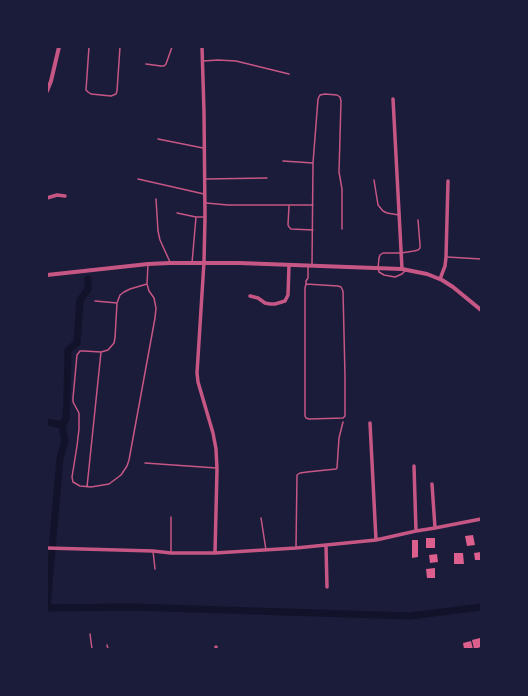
<!DOCTYPE html>
<style>
body{margin:0}
#map{position:relative;width:528px;height:696px;overflow:hidden;background:#1b1b3a;font-family:"Public Sans",sans-serif}
canvas{display:block}
.frame{position:absolute;inset:0;border:48px solid #1b1b3a;pointer-events:none}
</style>
<div id="map">
<canvas width="528" height="696"></canvas>
<div class="frame"></div>
</div>
<script>
const ctx = document.querySelector('canvas').getContext('2d');
ctx.lineJoin = 'round';
const shape = rows => new Path2D(rows.map(r => 'M' + r).join(''));
function strokePath(path, color, width, dash) { ctx.strokeStyle = color; ctx.lineWidth = width; ctx.lineCap = dash ? 'butt' : 'round'; ctx.setLineDash(dash || []); ctx.stroke(path); }
function fill(path, color) { ctx.fillStyle = color; ctx.fill(path, 'evenodd'); }
strokePath(shape([
 [47,422,62,425,65,441,60,458,47,607],
 [62,425,66,419,67,398,68,350,77,343,80,300,88,289,88,279],
 [47,608,132,607,410,616,481,607]
]), '#12122b', 7);
fill(shape([
 [473,535,475,545,467,546,465,536],
 [426,538,435,538,435,548,426,548],
 [412,540,418,540,418,557,412,558],
 [481,552,481,560,475,560,474,553],
 [454,553,463,553,464,564,454,564],
 [437,554,438,562,430,563,429,555],
 [435,568,435,578,427,578,426,569],
 [480,638,481,647,474,649,472,640],
 [471,641,473,649,464,649,463,643]
]), '#dd5f8e');
strokePath(shape([
 [89,47,86,90,88,92,91,94,111,96,116,94,117,91,120,47],
 [203,61,218,60,236,61,289,74],
 [146,64,161,66,164,66,166,64,172,47],
 [158,139,203,148],
 [283,161,313,163],
 [138,179,204,194],
 [205,179,267,178],
 [374,180,378,205,383,211,387,213,399,215],
 [156,199,158,231,160,240,170,262],
 [206,203,228,205,313,205],
 [289,206,288,225,289,227,291,229,313,230],
 [177,213,196,217,205,217],
 [447,257,481,259],
 [192,263,196,217],
 [312,264,313,163,318,99,320,95,325,94,337,95,340,97,341,101,339,172,342,189,342,229],
 [405,271,402,274,395,277,384,275,379,272,378,268,379,258,380,255,383,253,401,253,414,251,418,250,420,248,420,245,418,220],
 [147,284,130,289,124,292,120,295,117,303,115,338,114,343,108,350,101,352,84,351,80,351,77,355,73,398,73,402,79,413,79,429,77,446,72,477,73,482,80,486,91,487,109,484,121,475,127,466,129,460,155,318,156,308,154,298,149,291,147,284,148,264],
 [306,284,338,286,341,287,343,291,345,376,345,416,343,418,309,419,306,418,305,416,305,288,306,284,306,281,308,278,308,266],
 [95,301,117,303],
 [145,463,216,468],
 [87,487,101,352],
 [261,518,266,550],
 [296,547,297,475,300,473,307,472,336,469,337,468,339,438,343,422],
 [153,551,155,569],
 [171,553,171,517],
 [90,634,92,649],
 [107,645,108,649]
]), '#c65784', 1.5);
strokePath(shape([
 [202,47,204,112,205,217,204,262,197,373,198,382,213,433,216,449,217,469,215,553],
 [393,99,402,269],
 [47,198,57,195,65,196],
 [440,279,445,266,446,257,448,181],
 [250,296,258,298,265,303,270,304,275,304,285,301,288,295,289,265],
 [370,423,376,540],
 [414,466,416,531],
 [432,484,435,528],
 [326,546,327,587],
 [47,548,153,551,171,553,215,553,296,548,376,540,416,531,435,528,481,519],
 [216,649,216,647]
]), '#c65784', 3.5);
strokePath(shape([
 [47,91,51,81,59,47],
 [47,275,148,264,170,263,239,263,402,269,427,274,442,280,453,287,481,310]
]), '#c65784', 4);
</script>
